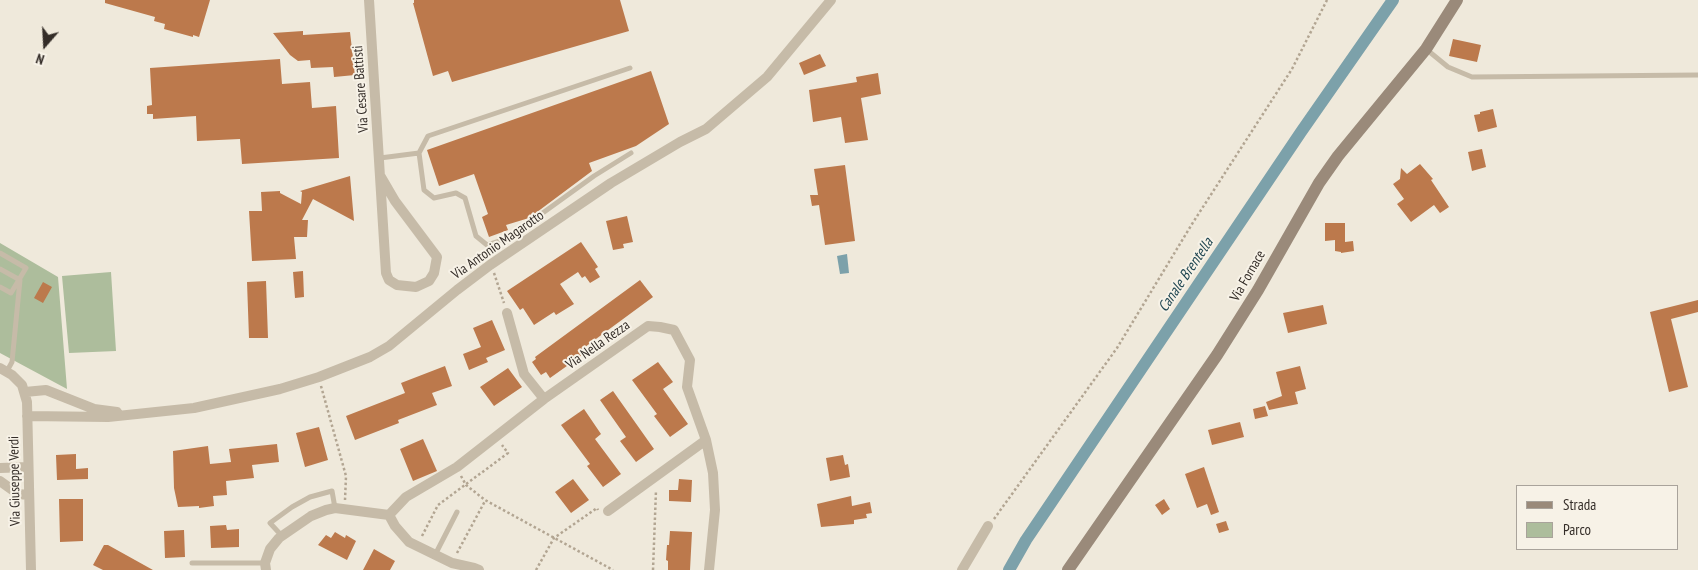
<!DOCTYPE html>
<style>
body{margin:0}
#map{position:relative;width:1698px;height:570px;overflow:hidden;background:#efe9db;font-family:"PT Sans Narrow",sans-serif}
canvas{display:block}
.legend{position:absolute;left:1516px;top:485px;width:162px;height:65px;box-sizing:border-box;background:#f7f2e7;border:1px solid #a9a39b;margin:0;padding:6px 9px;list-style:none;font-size:15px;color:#342d28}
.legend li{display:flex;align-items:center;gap:10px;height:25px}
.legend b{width:25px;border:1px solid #a9a39b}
.north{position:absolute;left:20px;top:20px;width:50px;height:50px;-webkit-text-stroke:4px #f7f2e7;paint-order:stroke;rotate:199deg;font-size:14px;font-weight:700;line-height:20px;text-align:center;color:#342d28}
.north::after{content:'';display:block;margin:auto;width:18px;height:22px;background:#342d28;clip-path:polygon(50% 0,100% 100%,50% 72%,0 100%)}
</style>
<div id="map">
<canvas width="1698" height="570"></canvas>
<ul class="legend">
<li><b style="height:6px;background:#9a8a7a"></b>Strada</li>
<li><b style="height:14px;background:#adbd9c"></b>Parco</li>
</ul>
<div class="north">N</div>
</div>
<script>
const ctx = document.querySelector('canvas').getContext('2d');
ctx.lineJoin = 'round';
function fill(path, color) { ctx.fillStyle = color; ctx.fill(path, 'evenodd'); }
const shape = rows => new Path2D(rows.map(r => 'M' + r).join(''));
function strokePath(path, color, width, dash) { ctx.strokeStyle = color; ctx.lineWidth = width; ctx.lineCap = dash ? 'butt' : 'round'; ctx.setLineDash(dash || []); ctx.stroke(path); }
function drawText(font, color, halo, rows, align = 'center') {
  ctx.font = font + ' "PT Sans Narrow",sans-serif'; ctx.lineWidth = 4; ctx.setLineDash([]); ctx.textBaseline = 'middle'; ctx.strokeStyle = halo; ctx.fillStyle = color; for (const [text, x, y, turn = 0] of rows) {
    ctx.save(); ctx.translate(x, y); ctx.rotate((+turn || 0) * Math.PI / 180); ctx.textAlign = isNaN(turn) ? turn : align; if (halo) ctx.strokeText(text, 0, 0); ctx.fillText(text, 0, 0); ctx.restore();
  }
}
fill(shape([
 [0,243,58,277,67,389,0,353],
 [111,272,116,351,69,353,62,276]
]), '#adbd9c');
fill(shape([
 [847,254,849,273,840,274,837,256]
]), '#7ca1aa');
strokePath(shape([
 [1009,570,1026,540,1301,132,1393,0]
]), '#7ca1aa', 12);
fill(shape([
 [105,0,210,0,199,37,193,35,193,37,164,29,165,24,154,21,155,17,105,3],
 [414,0,620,0,629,31,452,82,448,71,433,76,413,3,414,3],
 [303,31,303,35,350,32,355,75,334,77,333,67,311,68,310,60,298,61,290,55,273,33],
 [1453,39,1481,45,1477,62,1449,56],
 [820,54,826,66,804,75,799,63],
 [280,59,282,84,310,82,312,108,336,106,339,158,242,164,240,139,197,141,196,116,153,119,153,114,147,114,147,106,152,105,150,68],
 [651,71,669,124,636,146,589,163,592,171,529,218,506,225,508,230,489,237,482,217,488,214,474,174,439,186,427,150],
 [878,73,881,94,861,98,868,140,845,143,841,117,813,122,809,90,857,82,856,77],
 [1493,109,1497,127,1478,132,1474,115,1480,114,1480,112],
 [1482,149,1486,167,1472,171,1468,152],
 [1420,164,1433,179,1431,180,1449,207,1440,213,1434,205,1411,222,1397,204,1404,199,1393,184,1400,179,1401,168,1407,174],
 [845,165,855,241,825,245,819,205,812,206,810,195,818,195,814,169],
 [350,176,354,221,313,199,302,220,308,220,307,237,294,237,296,259,252,261,249,211,262,211,261,192,280,191,280,193,301,204,302,192,300,191],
 [627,216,633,242,623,244,624,248,613,250,606,221],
 [1325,223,1345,223,1345,242,1353,241,1354,251,1341,253,1341,252,1335,251,1335,240,1325,241],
 [581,242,598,267,595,269,600,277,590,283,585,276,582,278,578,272,560,284,574,304,556,315,554,312,534,325,523,308,520,310,507,291],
 [303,271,304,297,295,298,293,272],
 [640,280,653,297,585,347,588,351,550,378,546,372,541,375,532,362,536,359,535,357],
 [266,281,268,338,249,338,247,282],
 [43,282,52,287,43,303,34,298],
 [1698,300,1698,312,1671,319,1688,387,1669,392,1650,312],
 [1323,305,1327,324,1288,333,1283,313],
 [492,320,505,350,486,358,488,362,469,370,463,354,481,347,473,328],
 [658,362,673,382,663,389,688,424,670,437,654,416,657,414,632,380],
 [445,366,452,386,432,393,437,405,398,420,399,423,355,440,346,416,405,393,401,383],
 [1300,366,1306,389,1295,392,1298,404,1269,410,1266,402,1282,396,1276,372],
 [508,368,522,387,494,406,480,387],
 [613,391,654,449,636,462,620,441,626,437,600,400],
 [1265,406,1268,416,1255,419,1253,409],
 [584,409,601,434,595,439,621,474,603,487,587,466,590,464,561,425],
 [1240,422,1244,437,1212,445,1208,430],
 [319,427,328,460,305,467,296,433],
 [423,439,437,471,413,481,400,449],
 [277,444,279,462,252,465,254,478,226,481,227,495,213,496,214,506,199,508,199,506,178,507,174,488,173,451,208,446,210,464,231,462,229,449],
 [76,454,76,469,88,468,88,479,57,480,56,455],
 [843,455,845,465,848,464,850,477,830,481,826,458],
 [1204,467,1219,512,1211,515,1207,504,1197,508,1185,474],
 [573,479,589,500,571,513,555,492],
 [679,479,692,480,691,502,669,501,669,490,678,490],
 [851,496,852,506,870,502,872,513,866,514,867,518,854,520,854,524,821,527,817,504],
 [59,499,83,499,83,541,60,542],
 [1164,499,1170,509,1162,515,1155,505],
 [1226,521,1229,530,1219,533,1216,524],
 [226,525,227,530,239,529,239,547,211,548,210,526],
 [184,530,185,557,165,558,164,531],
 [670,531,692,532,690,570,668,570,668,561,666,560,667,545,669,545],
 [335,532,345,538,346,535,356,541,347,560,318,545,326,535,331,538],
 [104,545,108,545,153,570,103,570,93,565],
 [374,549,395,561,390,570,363,570]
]), '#bc794c');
strokePath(shape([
 [494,273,504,303],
 [321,386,346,476,345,500],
 [461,476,466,485,485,500,613,570],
 [994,519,1117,348,1192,224,1292,69,1327,0],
 [422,536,438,505,508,453,502,445],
 [457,553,485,501],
 [536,570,554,538,597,508,598,510],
 [653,570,656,490]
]), '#b2a592', 2.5, [2.5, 2.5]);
strokePath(shape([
 [1426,49,1448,67,1472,77,1698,75],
 [419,153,428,136,630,68],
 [380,158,419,153,424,190,434,198,456,193,465,198,476,236,487,245,508,238,594,176,631,153],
 [0,253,26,268,11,293,0,287],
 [0,269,20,280,12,362,7,371],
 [282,536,270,523,292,507,310,497,332,491,335,508],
 [435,555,457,512],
 [192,563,265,563]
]), '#c6bba8', 5);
strokePath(shape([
 [369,0,386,273,389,280,397,285,416,287,429,281,434,273,437,257,395,201,381,177],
 [507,313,524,374,544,399],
 [0,368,12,375,22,385,27,402,31,570],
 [25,392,46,390,94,409,117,412],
 [27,416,108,417,194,408,280,389,319,377,370,357,389,346,457,290,490,265,611,183,680,142,706,129,767,77,831,0],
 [0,468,28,467],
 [0,481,18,494,29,495],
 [608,511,706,440],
 [389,515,406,497,457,467,544,399,648,326,660,327,674,330,690,360,687,387,706,440,713,473,715,510,709,570],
 [389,515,395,526,409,542,452,563,474,568,479,570],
 [266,570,265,563,270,549,279,538,311,516,326,510,335,508,389,515],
 [962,570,988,526]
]), '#c6bba8', 10);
strokePath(shape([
 [1068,570,1217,355,1258,290,1319,183,1338,156,1426,49,1457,0]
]), '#9a8a7a', 12);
drawText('14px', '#342d28', '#f7f2e7', [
 ["Via Cesare Battisti",361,89,-94],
 ["Via Antonio Magarotto",498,245,-35],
 ["Via Fornace",1248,276,-60],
 ["Via Nella Rezza",598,345,-35],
 ["Via Giuseppe Verdi",15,481,-91]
]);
drawText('italic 15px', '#214752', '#f7f2e7', [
 ["Canale Brentella",1186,275,-56]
]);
</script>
